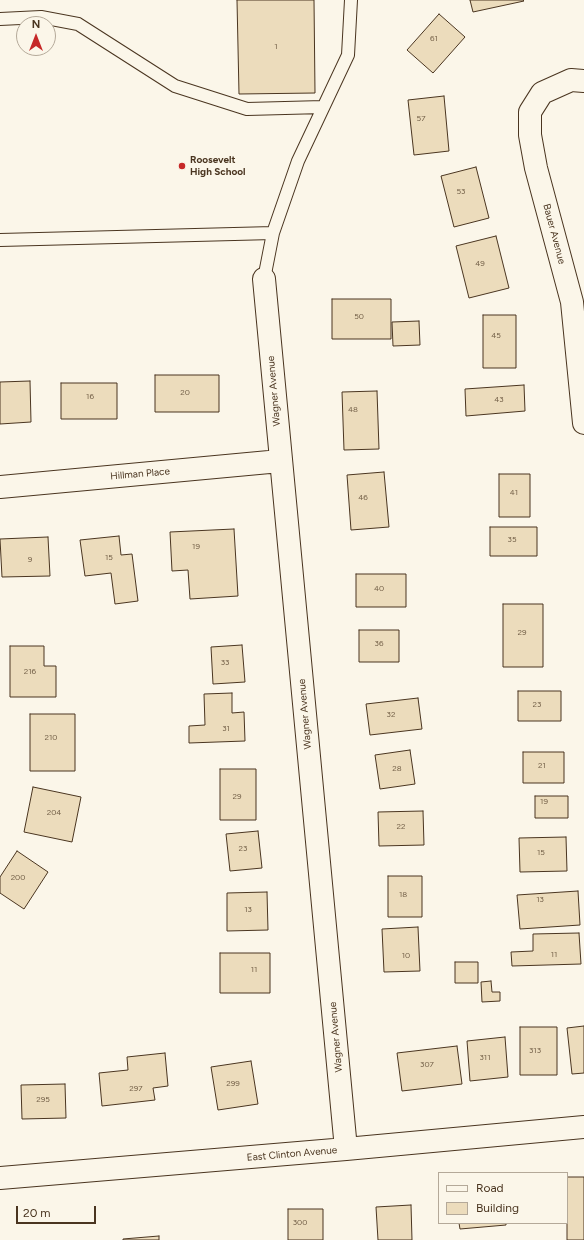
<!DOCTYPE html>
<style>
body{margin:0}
#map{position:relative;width:584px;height:1240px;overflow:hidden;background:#fbf6e9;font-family:Figtree,sans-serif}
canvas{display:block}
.legend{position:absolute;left:438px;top:1172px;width:130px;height:52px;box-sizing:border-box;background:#fbf6e9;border:1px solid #b4a999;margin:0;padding:5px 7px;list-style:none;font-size:12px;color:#4a3520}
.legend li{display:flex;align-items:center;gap:8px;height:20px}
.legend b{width:20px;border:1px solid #b4a999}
.north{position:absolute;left:16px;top:16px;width:40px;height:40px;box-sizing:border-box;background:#fbf6e9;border:1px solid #b4a999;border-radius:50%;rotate:0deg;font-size:11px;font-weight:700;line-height:16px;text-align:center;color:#4a3520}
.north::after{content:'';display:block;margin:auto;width:14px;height:18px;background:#c62828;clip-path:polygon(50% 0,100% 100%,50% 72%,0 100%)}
.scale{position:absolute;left:16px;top:1206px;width:80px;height:18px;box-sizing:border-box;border:2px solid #4a3520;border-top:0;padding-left:5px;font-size:12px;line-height:14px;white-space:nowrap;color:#4a3520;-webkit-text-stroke:3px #fbf6e9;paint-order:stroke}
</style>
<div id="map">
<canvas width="584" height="1240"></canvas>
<ul class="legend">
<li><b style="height:5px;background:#fbf6e9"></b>Road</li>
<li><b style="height:11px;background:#ecdcbc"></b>Building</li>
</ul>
<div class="north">N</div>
<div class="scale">20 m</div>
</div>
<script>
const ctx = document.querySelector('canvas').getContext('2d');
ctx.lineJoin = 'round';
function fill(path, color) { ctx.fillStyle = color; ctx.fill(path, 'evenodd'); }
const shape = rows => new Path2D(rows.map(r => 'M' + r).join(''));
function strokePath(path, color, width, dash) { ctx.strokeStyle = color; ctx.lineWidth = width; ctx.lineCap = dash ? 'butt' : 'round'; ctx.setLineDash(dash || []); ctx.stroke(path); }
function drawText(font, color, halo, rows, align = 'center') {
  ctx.font = font + ' Figtree,sans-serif'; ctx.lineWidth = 3; ctx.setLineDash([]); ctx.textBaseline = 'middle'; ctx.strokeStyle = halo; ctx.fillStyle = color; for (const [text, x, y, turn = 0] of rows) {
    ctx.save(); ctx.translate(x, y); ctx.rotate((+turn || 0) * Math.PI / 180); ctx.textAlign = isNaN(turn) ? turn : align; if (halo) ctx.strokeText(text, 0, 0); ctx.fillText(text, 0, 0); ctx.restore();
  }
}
const building = shape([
 [237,0,314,0,315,93,239,94,237,0],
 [470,0,523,0,524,1,473,12,470,0],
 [439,14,465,37,433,73,407,50,439,14],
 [444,96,449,151,414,155,408,100,444,96],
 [476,167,489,218,454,227,441,176,476,167],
 [496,236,509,288,469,298,456,246,496,236],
 [332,299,391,299,391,339,332,339,332,299],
 [483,315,516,315,516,368,483,368,483,315],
 [419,321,420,345,393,346,392,322,419,321],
 [155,375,219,375,219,412,155,412,155,375],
 [30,381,31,422,0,424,0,382,30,381],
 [61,383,117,383,117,419,61,419,61,383],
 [524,385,525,411,466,416,465,389,524,385],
 [377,391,379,449,344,450,342,392,377,391],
 [384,472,389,527,351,530,347,475,384,472],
 [499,474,530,474,530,517,499,517,499,474],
 [490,527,537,527,537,556,490,556,490,527],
 [234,529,238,596,190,599,188,570,172,571,170,532,234,529],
 [119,536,121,555,132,554,138,601,115,604,111,573,85,576,80,540,119,536],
 [48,537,50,576,2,577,0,539,48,537],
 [356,574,406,574,406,607,356,607,356,574],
 [503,604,543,604,543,667,503,667,503,604],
 [359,630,399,630,399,662,359,662,359,630],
 [242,645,245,682,213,684,211,647,242,645],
 [10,646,44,646,44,666,56,666,56,697,10,697,10,646],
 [518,691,561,691,561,721,518,721,518,691],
 [232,693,232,713,244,712,245,741,189,743,189,726,205,725,204,694,232,693],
 [418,698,422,729,370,735,366,704,418,698],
 [30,714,75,714,75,771,30,771,30,714],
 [410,750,415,784,380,789,375,755,410,750],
 [523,752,564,752,564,783,523,783,523,752],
 [220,769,256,769,256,820,220,820,220,769],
 [33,787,81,797,72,842,24,832,33,787],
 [535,796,568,796,568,818,535,818,535,796],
 [423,811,424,845,379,846,378,812,423,811],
 [258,831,262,868,230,871,226,834,258,831],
 [566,837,567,871,520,872,519,838,566,837],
 [17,851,48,872,24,909,0,893,0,877,17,851],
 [388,876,422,876,422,917,388,917,388,876],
 [578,891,580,925,520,929,517,895,578,891],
 [267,892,268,930,227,931,227,893,267,892],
 [418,927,420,971,384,972,382,929,418,927],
 [579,933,581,964,512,966,511,952,533,951,533,934,579,933],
 [220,953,270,953,270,993,220,993,220,953],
 [455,962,478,962,478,983,455,983,455,962],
 [491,981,492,992,500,992,500,1001,482,1002,481,982,491,981],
 [584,1026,584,1073,572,1074,567,1028,584,1026],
 [520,1027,557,1027,557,1075,520,1075,520,1027],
 [505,1037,508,1077,470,1081,467,1041,505,1037],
 [457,1046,462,1084,402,1091,397,1053,457,1046],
 [165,1053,168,1086,153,1088,155,1100,102,1106,99,1073,128,1070,127,1057,165,1053],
 [251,1061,258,1104,218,1110,211,1067,251,1061],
 [65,1084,66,1118,22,1119,21,1085,65,1084],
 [567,1177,584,1177,584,1240,567,1240,567,1177],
 [411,1205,412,1240,378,1240,376,1207,411,1205],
 [288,1209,323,1209,323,1240,288,1240,288,1209],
 [459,1223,506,1223,506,1225,460,1229,459,1223],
 [159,1236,159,1240,123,1240,123,1239,159,1236]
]);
fill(building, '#ecdcbc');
strokePath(building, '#4a3520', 1);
const lane = shape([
 [0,19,41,17,78,24,175,86,247,109,323,107],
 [0,240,273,233],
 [264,279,273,233,298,161,348,55,351,0]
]);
const street = shape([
 [584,81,571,80,542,93,530,112,530,135,536,168,572,302,584,423],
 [264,279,346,1149],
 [0,487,280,461],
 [0,1178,346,1149,584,1127]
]);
strokePath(lane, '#4a3520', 14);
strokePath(street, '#4a3520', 24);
strokePath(lane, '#fbf6e9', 12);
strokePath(street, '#fbf6e9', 22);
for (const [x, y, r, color] of [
 [182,166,4,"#c62828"]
]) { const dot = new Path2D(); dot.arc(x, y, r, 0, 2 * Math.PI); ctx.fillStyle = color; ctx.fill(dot); strokePath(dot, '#fbf6e9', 1.5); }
drawText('8px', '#725f47', null, [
 ["61",434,39],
 ["1",276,47],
 ["57",421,119],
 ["53",461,192],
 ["49",480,264],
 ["50",359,317],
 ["45",496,336],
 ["20",185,393],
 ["16",90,397],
 ["43",499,400],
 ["48",353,410],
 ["41",514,493],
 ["46",363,498],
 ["35",512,540],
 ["19",196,547],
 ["15",109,558],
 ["9",30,560],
 ["40",379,589],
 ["29",522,633],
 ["36",379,644],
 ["33",225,663],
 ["216",30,672],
 ["23",537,705],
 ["32",391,715],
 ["31",226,729],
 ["210",51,738],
 ["21",542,766],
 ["28",397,769],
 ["29",237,797],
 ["19",544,802],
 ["204",54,813],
 ["22",401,827],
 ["23",243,849],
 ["15",541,853],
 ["200",18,878],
 ["18",403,895],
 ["13",540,900],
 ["13",248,910],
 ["11",554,955],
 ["10",406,956],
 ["11",254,970],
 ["313",535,1051],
 ["311",485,1058],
 ["307",427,1065],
 ["299",233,1084],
 ["297",136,1089],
 ["295",43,1100],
 ["300",300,1223]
]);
drawText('bold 10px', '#4a3520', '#fbf6e9', [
 ["Roosevelt",190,160],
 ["High School",190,172]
], 'left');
drawText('10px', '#4a3520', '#fbf6e9', [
 ["Bauer Avenue",554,234,75],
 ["Wagner Avenue",274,391,-95],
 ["Hillman Place",140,474,-5],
 ["Wagner Avenue",305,714,-95],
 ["Wagner Avenue",336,1037,-95],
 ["East Clinton Avenue",292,1154,-5]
]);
</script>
